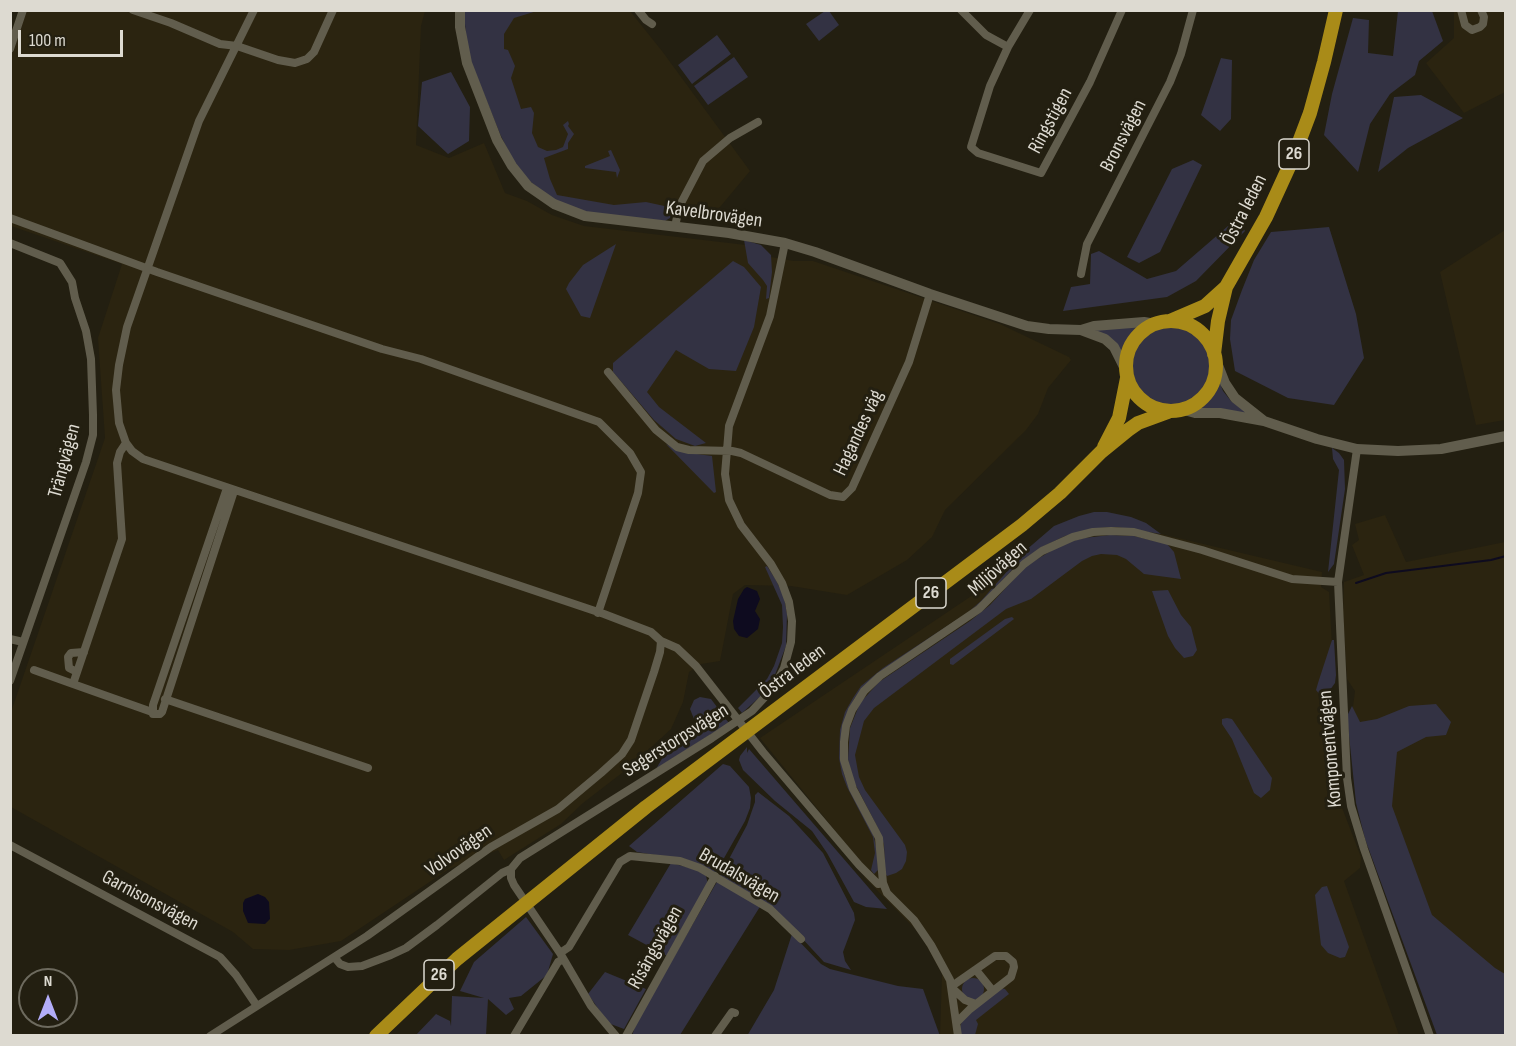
<!DOCTYPE html>
<meta charset="utf-8">
<style>
body{margin:0}
#map{position:relative;width:1516px;height:1046px;overflow:hidden;background:#231f11;font-family:"Sofia Sans Condensed",sans-serif}
canvas{display:block}
.frame{position:absolute;inset:0;border:12px solid #dddad1;pointer-events:none}
.north{position:absolute;left:18px;top:968px;width:60px;height:60px;box-sizing:border-box;background:#231f11;border:2px solid #6d6a5e;border-radius:50%;rotate:0deg;font-size:16px;font-weight:700;line-height:24px;text-align:center;color:#dddad1}
.north::after{content:'';display:block;margin:auto;width:21px;height:27px;background:#b3adf9;clip-path:polygon(50% 0,100% 100%,50% 72%,0 100%)}
.scale{position:absolute;left:18px;top:30px;width:105px;height:27px;box-sizing:border-box;border:3px solid #dddad1;border-top:0;padding-left:8px;font-size:18px;line-height:21px;white-space:nowrap;color:#dddad1;-webkit-text-stroke:4px #231f11;paint-order:stroke}
</style>
<div id="map">
<canvas width="1516" height="1046"></canvas>
<div class="frame"></div>
<div class="north">N</div>
<div class="scale">100 m</div>
</div>
<script>
const ctx = document.querySelector('canvas').getContext('2d');
ctx.lineJoin = 'round';
function fill(path, color) { ctx.fillStyle = color; ctx.fill(path, 'evenodd'); }
const shape = rows => new Path2D(rows.map(r => 'M' + r).join(''));
function strokePath(path, color, width, dash) { ctx.strokeStyle = color; ctx.lineWidth = width; ctx.lineCap = dash ? 'butt' : 'round'; ctx.setLineDash(dash || []); ctx.stroke(path); }
function drawText(font, color, halo, rows, align = 'center') {
  ctx.font = font + ' "Sofia Sans Condensed",sans-serif'; ctx.lineWidth = 6; ctx.setLineDash([]); ctx.textBaseline = 'middle'; ctx.strokeStyle = halo; ctx.fillStyle = color; for (const [text, x, y, turn = 0] of rows) {
    ctx.save(); ctx.translate(x, y); ctx.rotate((+turn || 0) * Math.PI / 180); ctx.textAlign = isNaN(turn) ? turn : align; if (halo) ctx.strokeText(text, 0, 0); ctx.fillText(text, 0, 0); ctx.restore();
  }
}
fill(shape([
 [19,11,425,11,421,26,416,145,449,158,484,143,505,193,527,201,552,215,584,226,746,245,771,257,794,261,813,261,1000,324,1069,357,1071,360,1048,388,1038,414,1026,430,945,510,932,537,907,560,847,595,791,586,745,585,733,594,720,661,701,664,689,672,683,702,671,729,631,766,583,803,561,824,504,860,498,850,449,869,341,941,289,950,253,949,233,932,11,807,11,712,105,438,98,338,122,264,11,226,10,36],
 [525,11,630,11,662,51,750,171,715,213,622,209,553,197,511,119,499,36,514,17],
 [1454,11,1505,11,1505,92,1464,113,1426,63,1454,38],
 [1505,230,1505,420,1476,425,1440,272],
 [1385,515,1406,562,1505,542,1505,1016,1406,944,1352,714,1355,691,1347,679,1343,612,1344,582,1364,575,1352,545,1359,540,1355,524],
 [1089,517,1322,572,1321,587,1329,592,1334,682,1329,689,1330,707,1336,712,1341,805,1361,857,1360,868,1344,881,1399,1035,940,1035,942,974,920,934,864,877,867,870,760,738]
]), '#2b2410');
fill(shape([
 [464,11,537,11,514,18,504,34,504,49,508,50,515,66,511,78,521,109,531,107,534,113,532,133,538,147,547,151,556,150,563,147,568,134,563,125,568,121,569,124,568,126,574,134,568,143,568,149,544,158,550,179,557,195,614,205,646,202,669,207,672,210,670,218,665,221,589,213,554,201,526,178,513,161,500,134,471,62,466,37],
 [829,11,839,25,819,41,806,24,825,11],
 [1398,11,1432,11,1443,41,1419,61,1415,75,1390,94,1370,124,1358,172,1324,135,1332,94,1353,18,1369,20,1368,53,1393,56],
 [717,35,731,54,692,84,678,65],
 [734,57,748,77,708,105,694,86],
 [1221,58,1232,60,1231,119,1220,131,1201,115],
 [451,72,470,107,469,141,448,154,418,126,422,82],
 [1421,95,1463,118,1408,148,1378,172,1394,97],
 [611,150,620,170,617,178,616,172,585,168,585,166,610,156,608,151],
 [1193,160,1202,165,1160,252,1139,263,1127,257,1172,169],
 [1239,220,1245,231,1196,281,1167,297,1063,311,1071,287,1090,284,1091,254,1099,251,1147,279,1176,271,1228,226],
 [1329,227,1356,314,1364,358,1334,405,1288,398,1235,371,1230,339,1231,320,1242,290,1254,260,1271,232],
 [744,240,761,245,771,255,772,272,769,298,766,299,767,286,763,280,748,263],
 [616,244,590,318,581,316,566,289,569,283,583,265],
 [733,261,744,267,761,287,754,327,736,371,709,369,676,350,647,392,659,407,706,443,695,446,676,439,654,420,613,372,613,363],
 [1145,325,1135,335,1123,354,1094,330],
 '1130 367a41 41 0 1 1 82 0a41 41 0 1 1-82 0Z',
 [1218,378,1223,391,1231,401,1250,415,1194,410,1210,394],
 [666,444,682,452,712,456,716,492,714,493],
 [1332,448,1339,453,1344,460,1345,489,1334,564,1328,572,1339,470,1333,459],
 [1094,512,1107,512,1131,517,1146,523,1161,534,1116,527,1099,528,1065,536,1040,548,1014,568,982,602,863,687,854,699,847,713,841,758,844,774,850,790,873,833,877,851,878,870,874,874,871,870,875,853,873,837,847,787,842,774,839,758,840,730,845,712,853,698,861,686,883,668,967,613,981,601,1025,551,1054,526,1079,516],
 [1110,535,1134,536,1167,544,1174,552,1181,579,1144,574,1126,559,1117,555,1101,554,1092,556,1082,561,1031,599,1006,609,874,708,864,721,855,755,859,777,865,790,905,845,907,852,906,861,902,869,896,873,887,876,885,873,884,845,880,832,851,776,848,759,850,728,860,703,879,682,970,621,990,605,1026,566,1064,543,1084,538],
 [767,566,776,580,784,597,787,614,786,646,773,680,762,695,742,713,738,708,767,679,774,666,782,643,783,627,782,605,765,567],
 [1168,590,1181,615,1191,627,1197,650,1193,656,1184,658,1175,648,1168,636,1152,591],
 [1012,617,1014,619,953,665,950,664,950,659,1005,619],
 [1332,640,1334,640,1336,675,1335,683,1327,694,1320,695,1316,690,1318,683],
 [700,697,711,699,720,711,717,712,722,714,705,725,702,725,694,719,690,709,694,700],
 [1436,704,1451,722,1446,735,1426,737,1397,752,1392,806,1432,915,1495,968,1505,974,1505,1035,1437,1035,1365,839,1356,803,1347,716,1352,706,1360,722,1377,719,1409,706],
 [724,717,729,723,656,769,663,757],
 [1227,718,1232,719,1272,778,1270,790,1261,798,1254,793,1232,739,1222,724,1222,719],
 [747,747,747,753,749,749,887,909,866,907,854,902,827,853,812,831,775,801,743,770,739,760,740,756],
 [723,764,730,766,749,787,751,798,750,808,745,821,715,874,673,858,637,852,629,846],
 [758,792,789,816,823,853,854,913,855,920,843,952,845,961,851,970,824,962,786,921,720,876,747,825,755,802,755,795],
 [671,863,698,870,706,876,708,884,667,956,628,935],
 [718,880,761,905,680,1035,632,1036,636,1023],
 [1327,886,1349,947,1345,957,1340,958,1328,953,1321,945,1315,895,1322,887],
 [526,917,553,954,547,975,521,996,509,998,514,1009,506,1015,488,999,486,1035,415,1036,436,1014,450,1021,451,1026,452,996,484,998,460,991,474,962],
 [792,934,821,964,830,969,898,986,923,989,940,1036,747,1036,774,990],
 [605,972,646,989,624,1029,608,1023,588,994],
 '962 989a11 11 0 1 1 22 0a11 11 0 1 1-22 0Z',
 [1001,988,1005,989,1009,994,976,1020,978,1024,975,1035,961,1036,960,1027,963,1018]
]), '#333243');
fill(shape([
 [747,587,757,591,760,599,755,611,760,619,758,629,747,638,739,636,734,629,733,621,738,599,744,589],
 [258,894,265,897,269,902,270,919,265,924,248,923,243,911,243,903,245,899]
]), '#0e0b1f');
strokePath(shape([
 [1356,583,1386,573,1491,560,1506,556]
]), '#0e0b1f', 2);
strokePath(shape([
 [133,10,171,23,220,44,237,46,278,60,295,63,307,59,314,52,333,10],
 [254,10,199,121,127,327,119,365,116,390,119,423,126,443,132,451,143,459,604,614,651,632,661,641,677,648,696,666,763,752,859,865,878,884,883,883,887,893,914,920,931,945,950,980,958,1036],
 [638,10,646,20,652,24],
 [961,10,986,35,1008,47],
 [1030,10,1008,47,990,86,971,147,978,153,1041,173,1090,82,1122,10],
 [1461,10,1465,25,1472,30,1480,27,1483,24,1484,17,1481,10],
 [10,49,23,10],
 [10,218,157,272,382,349,421,359,599,422,630,453,641,472,638,493,598,613],
 [675,227,679,207,703,161,730,138,758,122],
 [10,243,60,263,72,282,75,298,86,331,91,359,93,415,93,435,86,462,10,681],
 [1081,274,1087,244,1170,82,1181,54,1193,10],
 [608,372,656,430,677,447,689,450,732,451,741,453,830,495,843,497,852,488,909,362,930,294],
 [126,443,120,452,117,463,122,539,73,684,152,712],
 [1357,449,1338,582,1347,778,1351,806,1364,849,1430,1036],
 [227,488,153,705,153,714,160,714,162,712,234,491],
 [10,639,23,642],
 [34,670,73,684],
 [77,672,69,668,68,657,71,653,84,652],
 [165,699,368,768],
 [10,845,220,957,236,975,257,1006],
 [883,883,879,838,853,789,844,760,844,742,846,726,852,710,864,691,880,676,979,609,1024,564,1042,551,1073,537,1093,532,1111,531,1134,532,1202,550,1292,579,1338,582],
 [560,953,569,947,620,862,630,856,680,861,700,868,770,909,801,939],
 [335,958,340,964,348,967,362,966,391,955,406,948,437,925,502,873,511,869],
 [976,970,993,991],
 [952,986,995,956,1006,956,1013,962,1014,967,1011,977,970,1009,957,1022],
 [953,989,965,1000,976,1004],
 [210,1036,367,936,491,847,558,809,601,773,622,754,631,740,654,672,660,652,661,641],
 [514,1036,558,962,563,959],
 [616,1036,591,1006,560,953,514,885,511,878,511,869,520,858,712,738,752,711,774,687,784,668,791,642,792,621,789,602,782,583,771,564,741,525,729,500,725,474,729,426,770,316,785,243],
 [626,1036,715,876],
 [715,1036,732,1012,735,1013]
]), '#615d4d', 8);
strokePath(shape([
 [460,10,460,27,467,63,497,140,512,166,528,186,554,204,585,216,729,233,785,243,815,252,930,294,1027,326,1049,329,1081,330,1094,326,1144,322,1155,324],
 [1081,330,1105,339,1114,347,1125,369],
 [1216,360,1225,383,1235,398,1264,421],
 [1184,410,1195,413,1220,413,1264,421,1317,439,1357,449,1398,451,1441,449,1506,436]
]), '#615d4d', 10);
strokePath(shape([
 '1126 366a45 45 0 1 1 90 0a45 45 0 1 1-90 0Z',
 [1170,321,1205,306,1226,287],
 [1214,354,1218,321,1226,287,1266,217,1293,158,1310,113,1324,62,1336,10],
 [1104,447,1119,418,1127,378],
 [376,1036,457,959,646,807,1022,525,1060,493,1101,452,1128,430,1138,423,1168,412]
]), '#a98b18', 14);
for (const [x, y, w] of [
 [1294,154,30],
 [931,593,30],
 [439,975,30]
]) { const box = new Path2D(); box.roundRect(x - w / 2, y - 15, w, 30, 4.5); ctx.fillStyle = '#231f11'; ctx.fill(box); strokePath(box, '#dddad1', 1.5); }
drawText('bold 18px', '#dddad1', null, [
 ["26",1294,154],
 ["26",931,593],
 ["26",439,975]
]);
drawText('20px', '#dddad1', '#231f11', [
 ["Ringstigen",1051,121,-62],
 ["Bronsvägen",1124,136,-63],
 ["Östra leden",1245,210,-63],
 ["Kavelbrovägen",714,215,8],
 ["Hagandes väg",859,433,-65],
 ["Trängvägen",65,461,-75],
 ["Miljövägen",998,569,-42],
 ["Östra leden",793,672,-37],
 ["Segerstorpsvägen",676,741,-32],
 ["Komponentvägen",1331,749,-95],
 ["Volvovägen",459,851,-35],
 ["Brudalsvägen",739,876,30],
 ["Garnisonsvägen",150,901,28],
 ["Risängsvägen",656,948,-61]
]);
</script>
